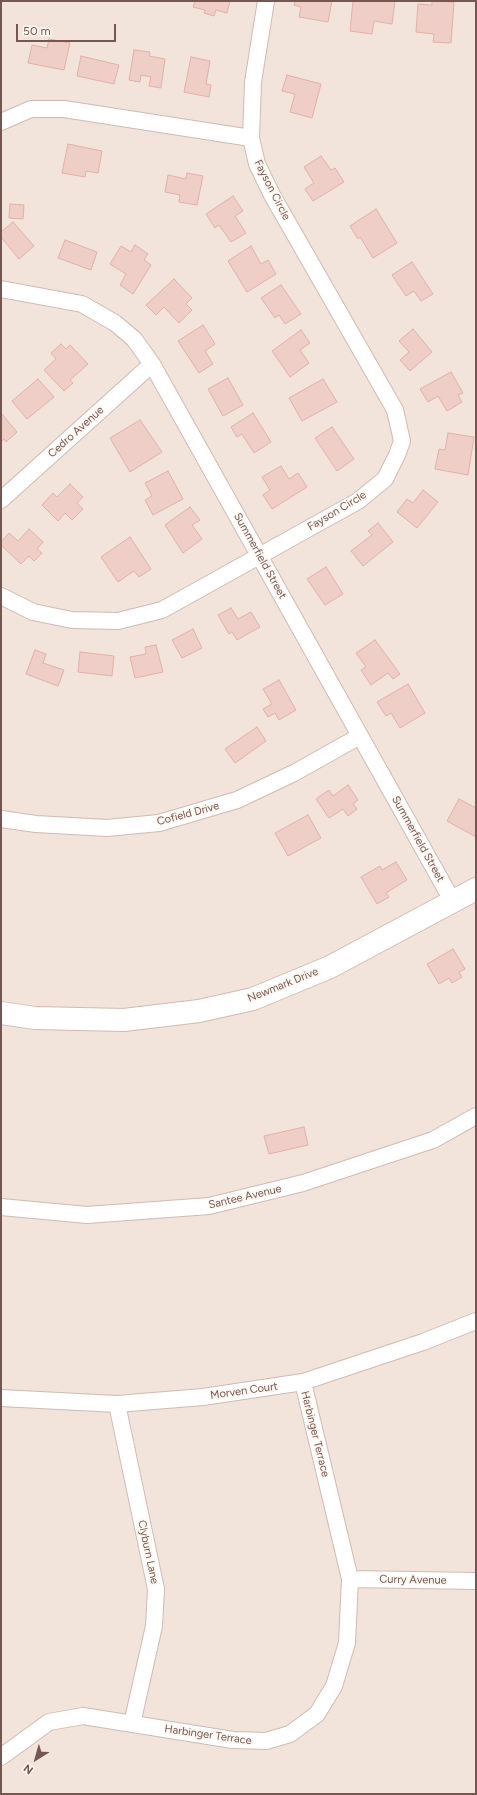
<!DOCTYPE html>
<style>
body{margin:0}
#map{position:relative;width:477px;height:1795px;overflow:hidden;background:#fbf2ec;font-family:Figtree,sans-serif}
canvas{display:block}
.frame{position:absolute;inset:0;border:2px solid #755650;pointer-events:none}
.north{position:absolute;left:16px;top:1739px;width:40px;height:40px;-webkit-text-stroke:3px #fef7f2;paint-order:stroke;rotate:217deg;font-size:11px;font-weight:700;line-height:16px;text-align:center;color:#755650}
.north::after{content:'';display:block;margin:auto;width:14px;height:18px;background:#755650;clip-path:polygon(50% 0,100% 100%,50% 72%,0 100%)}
.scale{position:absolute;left:16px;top:24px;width:100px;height:18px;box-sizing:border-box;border:2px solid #755650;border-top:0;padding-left:5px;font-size:12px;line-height:14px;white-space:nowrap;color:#755650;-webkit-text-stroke:3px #fef7f2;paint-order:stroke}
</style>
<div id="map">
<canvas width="477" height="1795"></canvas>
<div class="frame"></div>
<div class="north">N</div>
<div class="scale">50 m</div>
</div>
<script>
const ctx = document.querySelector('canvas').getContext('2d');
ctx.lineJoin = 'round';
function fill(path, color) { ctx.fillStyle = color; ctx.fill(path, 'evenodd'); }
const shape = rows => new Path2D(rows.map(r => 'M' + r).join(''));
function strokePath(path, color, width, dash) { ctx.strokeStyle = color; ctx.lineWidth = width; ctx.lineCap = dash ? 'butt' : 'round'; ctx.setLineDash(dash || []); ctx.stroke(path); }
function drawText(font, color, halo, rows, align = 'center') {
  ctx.font = font + ' Figtree,sans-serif'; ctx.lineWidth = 3.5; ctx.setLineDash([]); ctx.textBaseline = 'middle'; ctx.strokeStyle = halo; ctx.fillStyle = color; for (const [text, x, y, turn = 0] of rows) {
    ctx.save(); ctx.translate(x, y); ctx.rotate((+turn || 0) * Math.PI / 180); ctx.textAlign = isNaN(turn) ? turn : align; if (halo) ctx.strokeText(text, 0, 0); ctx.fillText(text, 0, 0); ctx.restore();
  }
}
fill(shape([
 [1,1,259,1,244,129,65,101,1,113],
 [273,1,476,1,476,881,457,892,270,558,389,485,401,406,278,191,264,161,258,137,260,81],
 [31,116,63,116,245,145,388,414,395,442,380,475,355,494,263,546,161,364,139,333,119,316,85,297,1,281,1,133,6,127],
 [1,296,79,311,111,329,129,344,142,363,1,490],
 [149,375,250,553,160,602,118,614,73,612,37,605,1,587,1,509],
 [257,565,350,734,291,766,235,793,159,816,108,821,37,817,1,811,1,604,119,629],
 [357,746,443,900,373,938,252,992,124,1012,1,1005,1,827,34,832,106,836,160,830,239,807],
 [476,897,476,1108,431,1133,302,1176,209,1199,88,1208,1,1199,1,1021,200,1019],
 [476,1124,476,1314,421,1335,302,1375,203,1389,117,1397,1,1391,1,1215,209,1213],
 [476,1329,476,1574,356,1571,311,1387],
 [297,1391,343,1580,340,1642,328,1683,311,1709,287,1727,266,1734,235,1733,141,1717,161,1627,126,1411],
 [1,1406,111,1411,149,1591,147,1626,127,1715,85,1709,1,1748],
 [357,1586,476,1589,476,1794,1,1794,1,1765,51,1729,82,1724,232,1748,320,1720]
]), '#f2e3db');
const building = shape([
 [195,1,230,1,227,13,216,10,214,16,204,13,205,10,193,7,195,1],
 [295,1,332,1,328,22,299,17,301,7,294,5,295,1],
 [353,1,395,1,392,24,374,21,372,34,350,31,353,1],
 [432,1,454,2,451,43,433,42,434,34,416,32,418,4,432,5,432,1],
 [49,39,70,43,64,70,28,63,32,45,47,48,49,39],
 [134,50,150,52,149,56,165,59,161,88,149,86,151,77,141,75,140,82,129,80,134,50],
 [81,56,119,65,114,84,77,76,81,56],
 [191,57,210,61,206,84,211,85,209,97,184,92,191,57],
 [287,75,321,84,312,118,290,112,295,94,282,91,287,75],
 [68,144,102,151,98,173,86,171,85,177,62,173,68,144],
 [321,156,331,170,335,168,344,182,313,201,305,189,314,183,304,167,321,156],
 [187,173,203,176,197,205,179,202,180,195,165,192,168,175,186,179,187,173],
 [233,196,243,211,235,216,246,233,231,242,219,225,215,228,206,214,233,196],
 [10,204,24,205,23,219,9,218,10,204],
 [376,209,397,243,373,258,360,237,358,239,350,226,376,209],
 [13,222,34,246,19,259,1,237,1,232,13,222],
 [65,240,97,252,91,270,58,258,65,240],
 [135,245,148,254,144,260,151,265,133,294,120,285,126,274,110,264,121,246,131,252,135,245],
 [251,246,261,264,268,260,276,274,247,292,228,261,251,246],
 [412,262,433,294,421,301,414,291,406,296,392,275,412,262],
 [174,279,192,298,186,304,192,310,179,323,164,307,156,315,146,305,174,279],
 [281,285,301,314,285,324,279,315,275,318,261,298,281,285],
 [203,325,215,344,205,351,213,364,199,373,178,341,203,325],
 [413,329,432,352,410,371,400,360,409,352,399,341,413,329],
 [301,330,310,343,300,350,309,363,290,377,272,351,301,330],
 [61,344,66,349,70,345,88,364,70,380,73,383,64,391,44,370,56,359,51,353,61,344],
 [451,372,463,393,458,395,462,402,447,411,438,396,428,402,420,389,451,372],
 [228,378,243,405,223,416,208,389,228,378],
 [38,379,54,397,27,419,12,401,38,379],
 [323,379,337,402,302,421,289,398,323,379],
 [1,413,17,432,6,442,4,439,1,442,1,413],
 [253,413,271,442,254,453,242,434,237,437,231,427,253,413],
 [140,420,162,452,130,472,110,438,140,420],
 [332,427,354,459,337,471,315,438,332,427],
 [448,433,474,437,468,475,435,469,439,449,445,450,448,433],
 [281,466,289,479,298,473,307,487,272,509,263,495,270,490,262,477,281,466],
 [168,471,183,499,153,515,145,500,152,496,145,483,168,471],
 [70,484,83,497,77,503,83,509,72,520,65,513,58,521,42,505,53,493,57,497,70,484],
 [423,490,438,502,417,528,397,512,407,499,413,503,423,490],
 [190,507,200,520,192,525,202,539,183,553,165,525,190,507],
 [378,523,393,542,363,566,351,551,372,535,368,531,378,523],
 [29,529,43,542,37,549,42,553,34,561,29,556,21,564,1,545,1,542,9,533,18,541,29,529],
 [130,537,151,569,139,577,134,571,118,582,101,557,130,537],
 [326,567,343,594,325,605,307,579,326,567],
 [231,608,238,619,251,612,260,627,237,640,232,632,229,634,218,615,231,608],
 [193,629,202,648,182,658,172,640,193,629],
 [375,640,400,674,393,679,388,673,371,685,361,670,366,667,356,653,375,640],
 [156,645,163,672,135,678,130,657,146,654,145,647,156,645],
 [35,650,46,654,43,663,64,670,58,686,26,674,35,650],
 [80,652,114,656,112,676,78,672,80,652],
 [279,680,296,710,279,720,275,713,268,717,263,709,272,704,263,689,279,680],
 [408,684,425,713,400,728,391,713,386,716,377,702,408,684],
 [257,727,266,741,235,763,225,749,257,727],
 [348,785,358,800,353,804,357,809,348,816,343,809,329,818,316,799,329,790,333,796,348,785],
 [459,799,476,808,476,837,447,821,459,799],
 [308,815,321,838,288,856,275,833,308,815],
 [396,862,407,880,386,893,389,897,377,904,361,877,380,866,382,870,396,862],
 [453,949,465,969,459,972,462,977,452,983,449,978,439,984,427,964,453,949],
 [304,1127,308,1145,269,1154,264,1136,304,1127]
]);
fill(building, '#eecec6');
strokePath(building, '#e0b2a8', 1);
const street = shape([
 [1,122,31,109,64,109,251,138],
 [1,289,82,304,115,323,134,339,152,364,453,902],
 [1,500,152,364],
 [1,596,33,612,72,620,118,621,162,610,358,501,385,479,397,455,402,441,395,410,272,195,257,164,251,138,253,82,266,1],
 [1,819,36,824,107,828,159,823,237,800,294,773,360,736],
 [1,1207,87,1215,209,1206,303,1183,433,1140,476,1116],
 [1,1398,117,1404,203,1397,303,1382,423,1342,476,1321],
 [117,1404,156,1589,154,1626,132,1724],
 [350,1579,476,1581],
 [1,1757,49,1722,83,1716,233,1740,266,1741,290,1734,317,1714,334,1686,347,1643,350,1579,303,1382]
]);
const secondary = shape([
 [1,1013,35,1018,124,1020,199,1011,253,999,330,967,476,889]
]);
strokePath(street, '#cfbbb4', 18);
strokePath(secondary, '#d2bab2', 24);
strokePath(street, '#fff', 16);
strokePath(secondary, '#fff', 22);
drawText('11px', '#755650', '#fef7f2', [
 ["Fayson Circle",272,190,63],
 ["Cedro Avenue",76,432,-42],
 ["Fayson Circle",337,511,-31],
 ["Summerfield Street",260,556,61],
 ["Cofield Drive",188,814,-15],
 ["Summerfield Street",418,839,61],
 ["Newmark Drive",283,985,-22],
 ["Santee Avenue",245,1197,-13],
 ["Morven Court",244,1391,-8],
 ["Harbinger Terrace",315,1434,76],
 ["Clyburn Lane",148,1552,78],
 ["Curry Avenue",413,1580,1],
 ["Harbinger Terrace",208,1735,8]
]);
</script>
